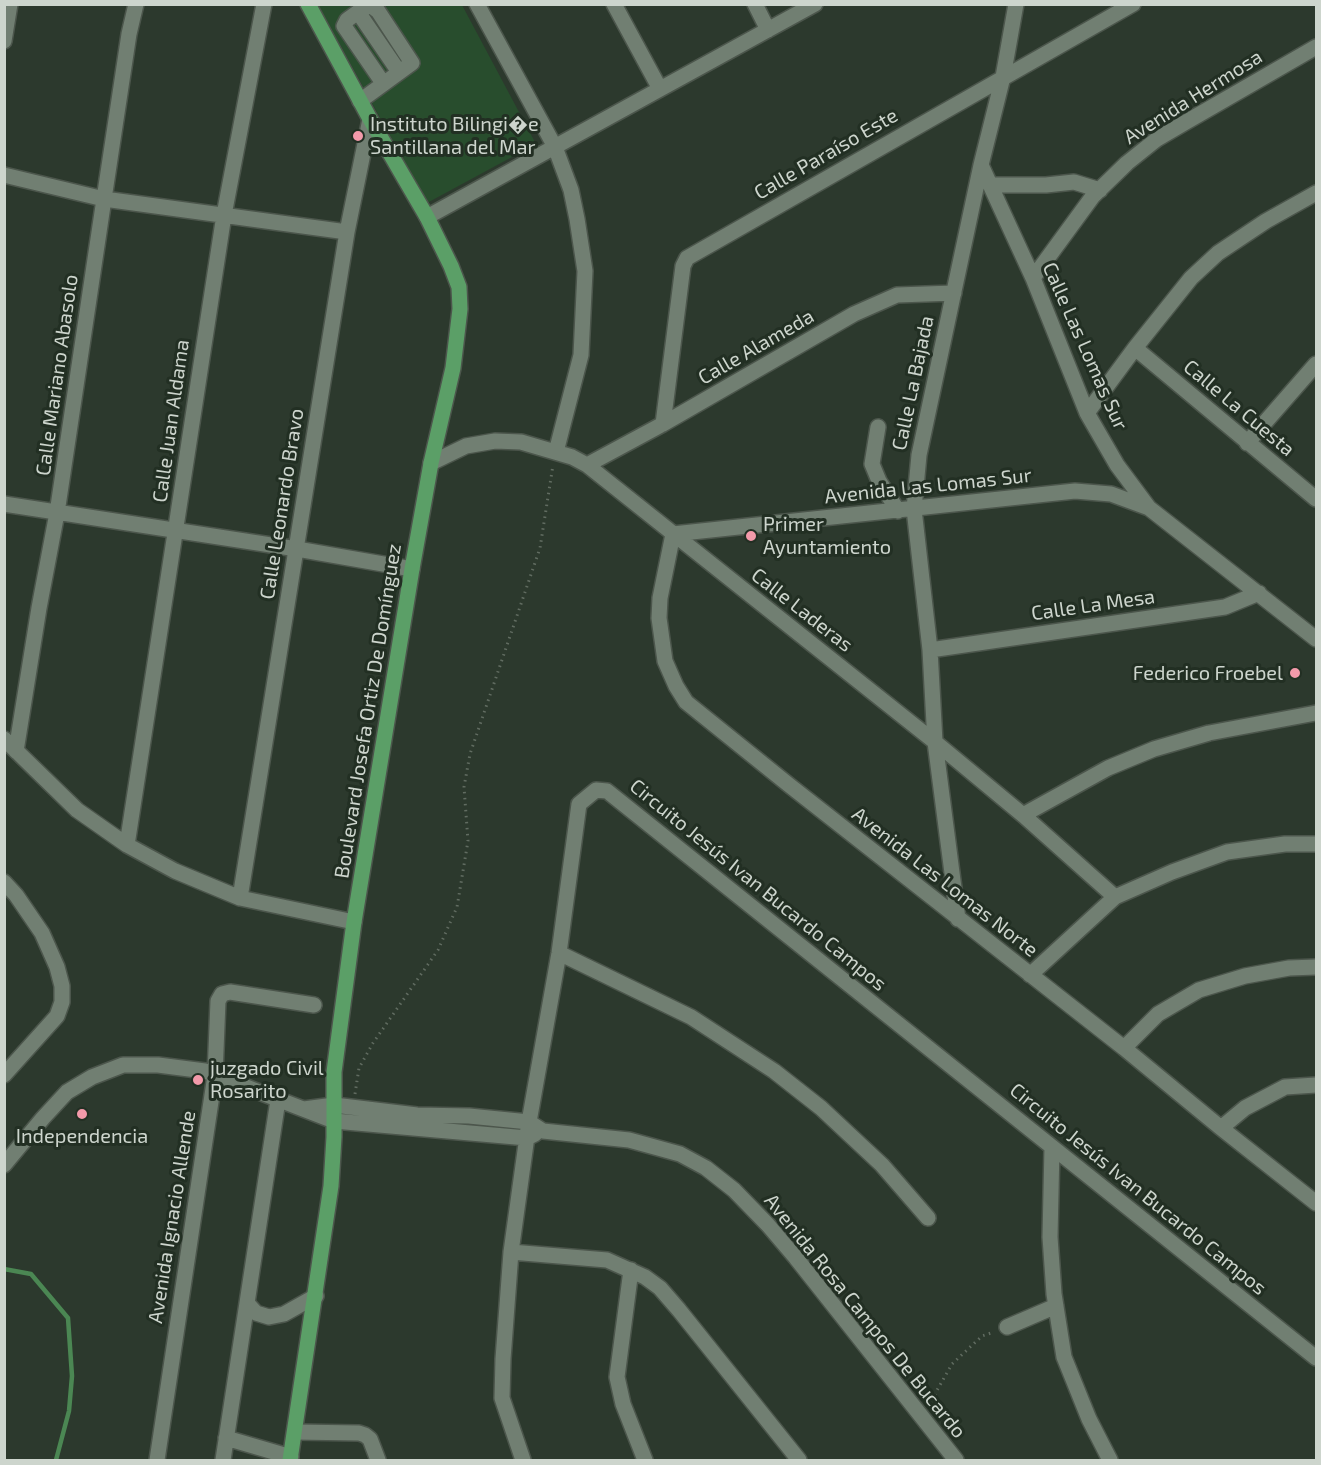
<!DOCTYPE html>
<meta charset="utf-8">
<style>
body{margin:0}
#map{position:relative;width:1321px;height:1465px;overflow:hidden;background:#2c392d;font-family:"Exo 2",sans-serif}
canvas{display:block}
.frame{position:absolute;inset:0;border:6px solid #cdd5cd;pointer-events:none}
</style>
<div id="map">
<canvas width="1321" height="1465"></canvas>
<div class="frame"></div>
</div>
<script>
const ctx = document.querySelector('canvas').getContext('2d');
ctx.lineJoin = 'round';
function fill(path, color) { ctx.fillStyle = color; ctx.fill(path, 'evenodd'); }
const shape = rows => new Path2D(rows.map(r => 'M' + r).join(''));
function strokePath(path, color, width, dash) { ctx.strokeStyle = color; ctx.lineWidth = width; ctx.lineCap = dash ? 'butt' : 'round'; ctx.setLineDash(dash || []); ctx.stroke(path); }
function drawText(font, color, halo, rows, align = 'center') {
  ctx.font = font + ' "Exo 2",sans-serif'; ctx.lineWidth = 6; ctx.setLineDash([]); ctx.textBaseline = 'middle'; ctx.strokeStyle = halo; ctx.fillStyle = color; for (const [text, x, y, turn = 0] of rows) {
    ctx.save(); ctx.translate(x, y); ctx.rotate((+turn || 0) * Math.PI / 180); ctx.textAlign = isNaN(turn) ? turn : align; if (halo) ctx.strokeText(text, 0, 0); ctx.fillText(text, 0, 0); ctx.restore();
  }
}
fill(shape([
 [318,5,462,5,536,144,427,203]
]), '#284d2d');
strokePath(shape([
 [4,1269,31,1274,68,1318,72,1376,69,1411,56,1460]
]), '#4b8753', 4.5);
const minor = shape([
 [477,4,555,147,571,190,577,219,585,271,581,355,556,452],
 [614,4,660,89],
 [755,4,768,30],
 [358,12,399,72],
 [4,41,10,4],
 [360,101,412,63,378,11,370,5,358,12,347,20,344,26,383,83],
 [981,165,1033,278,1087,413,1117,465,1149,508,1316,639],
 [4,175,104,199,347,232],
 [991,185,1046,185,1074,182,1100,190],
 [427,217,815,4],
 [1033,278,1093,196,1127,163,1157,139,1186,122,1316,47],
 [1135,348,1316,499],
 [1087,413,1135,348,1191,278,1218,253,1266,221,1316,193],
 [663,424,683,266,687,258,1133,4],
 [878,427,872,464,879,481,898,511],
 [1247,443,1316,364],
 [431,463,466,446,495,441,521,442,572,457,587,465,935,742,1023,815,1115,897],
 [587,465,663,424,854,314,897,295,954,293],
 [4,504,297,549,412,569],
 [673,534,660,598,659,618,665,661,676,686,686,702,789,785,1124,1048,1221,1128,1316,1203],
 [673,534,1075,491,1111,494,1149,508],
 [930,650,1225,607,1259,593],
 [4,739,77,810,127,845,175,871,240,898,354,922],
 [16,751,39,608,57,513,104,199,129,34,136,4],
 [1023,815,1108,768,1154,749,1209,733,1316,713],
 [127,845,224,215,264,4],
 [4,882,16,895,42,933,57,967,62,986,62,1002,57,1016,4,1075],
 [240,898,347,232,370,119],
 [958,919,935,742,930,650,914,509,919,455,981,165,1003,77,1016,4],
 [559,953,691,1017,774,1071,821,1108,882,1165,928,1218],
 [1030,975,1115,897,1172,872,1227,852,1285,844,1316,844],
 [1124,1048,1158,1014,1199,990,1245,976,1289,968,1316,967],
 [304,1109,334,1105,417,1115,469,1116,529,1122,543,1131,629,1140,680,1154,706,1168,734,1190,768,1225,796,1258,956,1460],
 [1221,1128,1245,1108,1285,1087,1316,1085],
 [1052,1147,1050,1237,1054,1294,1064,1357,1089,1419,1110,1460],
 [4,1165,43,1118,67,1092,92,1077,123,1065,158,1065,205,1071,334,1121,527,1138,535,1134],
 [511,1252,607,1260,645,1277,660,1288,679,1310,799,1460],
 [631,1270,617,1377,623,1404,645,1460],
 [247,1303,256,1313,269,1317,284,1314,316,1296],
 [1007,1327,1056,1306],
 [295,1432,359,1433,365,1435,370,1439,378,1460],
 [226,1438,291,1457],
 [157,1460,215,1075,218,1001,222,994,230,992,314,1005],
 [223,1460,278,1100],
 [523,1460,502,1398,503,1359,511,1252,529,1122,559,953,579,804,596,790,607,791,1316,1358]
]);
const major = shape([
 [290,1460,331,1186,334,1137,334,1072,354,922,412,569,431,463,453,368,460,309,459,287,451,266,427,217,370,119,308,4]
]);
strokePath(minor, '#4c564c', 18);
strokePath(major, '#4c564c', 18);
strokePath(shape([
 [355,1094,359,1068,373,1043,438,950,457,907,468,841,464,787,470,754,540,548,553,465],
 [932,1407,936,1392,952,1364,982,1336,994,1332]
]), '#616c61', 3, [1.5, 4.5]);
strokePath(minor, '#717f72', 15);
strokePath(major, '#5b9f67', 15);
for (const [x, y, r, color] of [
 [358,136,6,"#f39aaa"],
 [751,536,6,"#f39aaa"],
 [1295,673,6,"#f39aaa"],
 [198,1080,6,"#f39aaa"],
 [82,1114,6,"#f39aaa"]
]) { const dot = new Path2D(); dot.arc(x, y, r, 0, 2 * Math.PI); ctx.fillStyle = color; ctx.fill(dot); strokePath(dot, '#222f23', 2); }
drawText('20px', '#cdd5cd', '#222f23', [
 ["Avenida Hermosa",1193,97,-32],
 ["Calle Paraíso Este",826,154,-30],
 ["Calle Las Lomas Sur",1085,346,66],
 ["Calle Alameda",756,347,-30],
 ["Calle Mariano Abasolo",57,375,-82],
 ["Calle La Bajada",913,383,-78],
 ["Calle La Cuesta",1239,408,40],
 ["Calle Juan Aldama",171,421,-82],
 ["Avenida Las Lomas Sur",928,486,-6],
 ["Calle Leonardo Bravo",282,504,-81],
 ["Calle La Mesa",1093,605,-8],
 ["Calle Laderas",802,610,38],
 ["Boulevard Josefa Ortiz De Domínguez",368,711,-81],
 ["Avenida Las Lomas Norte",945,882,38],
 ["Circuito Jesús Ivan Bucardo Campos",758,885,39],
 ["Circuito Jesús Ivan Bucardo Campos",1138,1189,39],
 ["Avenida Ignacio Allende",172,1217,-81],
 ["Avenida Rosa Campos De Bucardo",865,1316,51]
]);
drawText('20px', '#cdd5cd', '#222f23', [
 ["Instituto Bilingi�e",370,124],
 ["Santillana del Mar",370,147],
 ["Primer",763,524],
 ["Ayuntamiento",763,547],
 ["Federico Froebel",1283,673,"right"],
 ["juzgado Civil",210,1068],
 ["Rosarito",210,1091],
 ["Independencia",82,1136,"center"]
], 'left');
</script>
